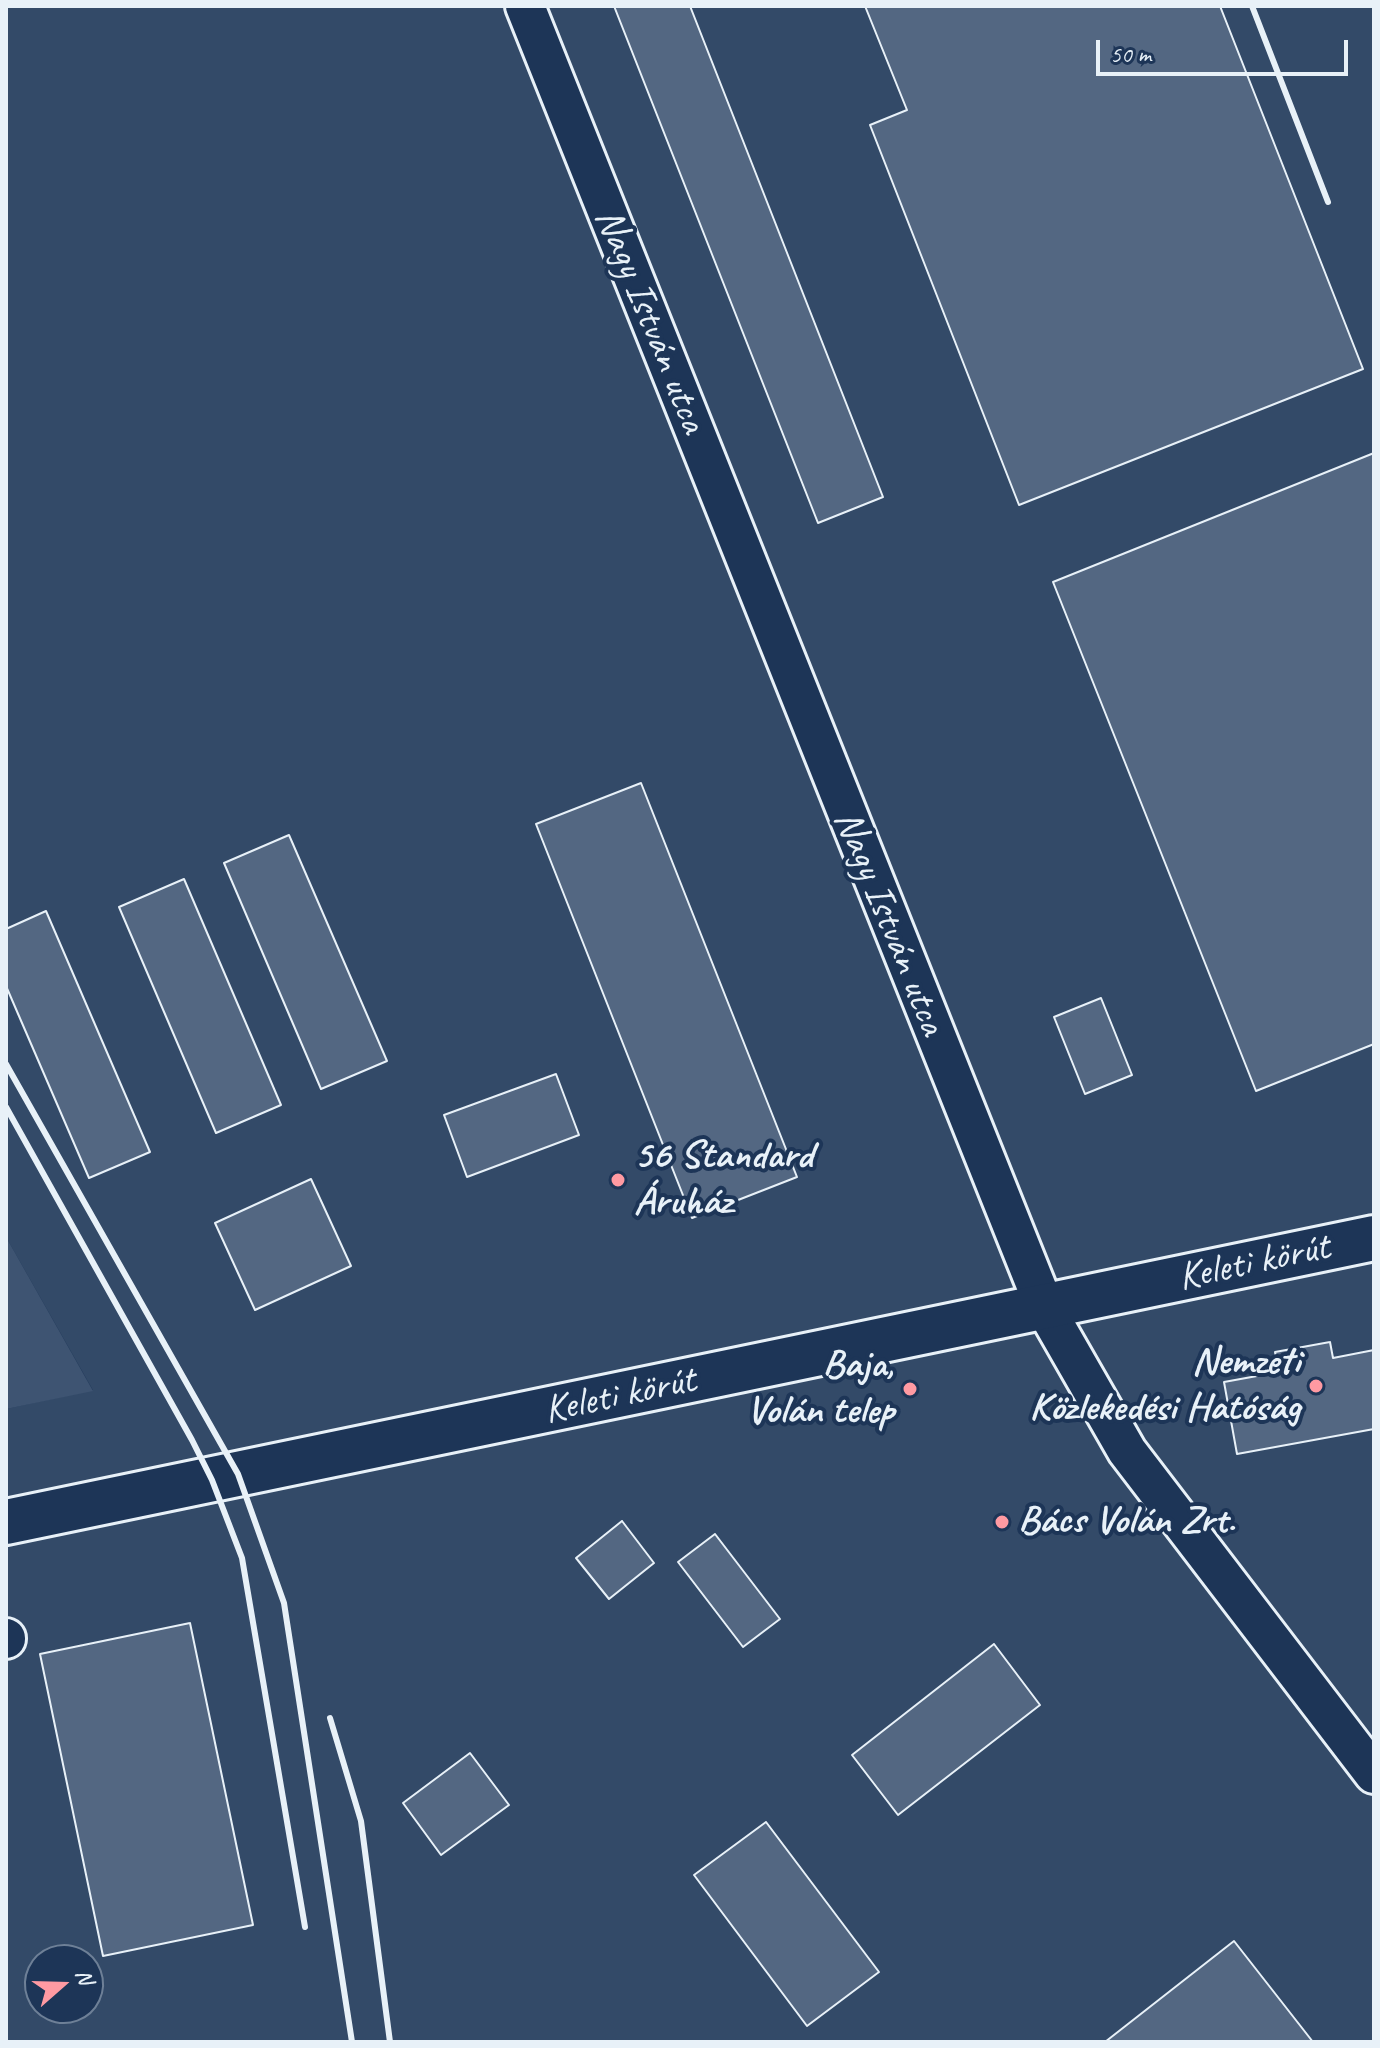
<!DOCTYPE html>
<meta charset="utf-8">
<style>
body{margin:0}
#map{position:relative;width:1380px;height:2048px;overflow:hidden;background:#253d5d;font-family:Caveat,sans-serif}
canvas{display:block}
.frame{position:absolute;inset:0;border:8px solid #e8f1f8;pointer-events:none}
.north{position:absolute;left:24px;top:1944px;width:80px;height:80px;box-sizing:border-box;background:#1d3557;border:2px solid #6e8097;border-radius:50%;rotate:70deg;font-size:22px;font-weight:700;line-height:32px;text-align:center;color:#e8f1f8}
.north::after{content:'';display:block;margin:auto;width:28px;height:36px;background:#ff9aa2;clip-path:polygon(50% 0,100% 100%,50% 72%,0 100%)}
.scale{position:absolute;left:1096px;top:40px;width:252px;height:36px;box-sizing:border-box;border:4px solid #e8f1f8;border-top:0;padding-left:10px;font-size:24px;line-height:28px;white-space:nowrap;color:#e8f1f8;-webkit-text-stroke:6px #1d3557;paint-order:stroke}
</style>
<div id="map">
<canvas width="1380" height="2048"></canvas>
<div class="frame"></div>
<div class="north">N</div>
<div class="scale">50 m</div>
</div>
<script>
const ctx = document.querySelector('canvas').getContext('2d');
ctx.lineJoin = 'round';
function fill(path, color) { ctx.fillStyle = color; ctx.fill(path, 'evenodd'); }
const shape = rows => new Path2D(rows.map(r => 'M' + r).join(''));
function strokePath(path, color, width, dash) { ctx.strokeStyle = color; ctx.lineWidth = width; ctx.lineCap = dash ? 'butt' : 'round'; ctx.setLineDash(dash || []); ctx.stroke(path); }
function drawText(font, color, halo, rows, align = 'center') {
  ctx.font = font + ' Caveat,sans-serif'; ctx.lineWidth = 8; ctx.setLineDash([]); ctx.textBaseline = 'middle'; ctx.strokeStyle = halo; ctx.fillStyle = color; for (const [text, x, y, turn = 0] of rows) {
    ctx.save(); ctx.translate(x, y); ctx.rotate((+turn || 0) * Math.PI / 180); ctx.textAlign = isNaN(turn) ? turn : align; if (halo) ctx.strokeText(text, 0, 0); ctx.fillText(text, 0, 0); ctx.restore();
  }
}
fill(shape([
 [6,6,1374,6,1374,2042,6,2042,6,1409,93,1390,6,1237],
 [40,1960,88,1960,88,2008,40,2008]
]), '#334a68');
fill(shape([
 [6,1237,93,1391,6,1409]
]), '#3e5472');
const building = shape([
 [614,6,690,6,883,497,818,523,614,6],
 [865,6,1220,6,1363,369,1019,505,870,125,907,110,865,6],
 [1374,453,1374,1044,1256,1091,1053,582,1374,453],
 [641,783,797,1177,692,1218,536,824,641,783],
 [289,835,387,1061,321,1089,224,863,289,835],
 [184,879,281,1105,216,1133,119,907,184,879],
 [46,911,150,1152,89,1178,6,986,6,929,46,911],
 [1101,998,1132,1075,1085,1094,1054,1017,1101,998],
 [556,1074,579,1135,467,1177,444,1115,556,1074],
 [311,1179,351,1266,255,1310,215,1223,311,1179],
 [1330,1342,1333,1358,1374,1350,1374,1429,1237,1454,1224,1382,1279,1372,1275,1352,1330,1342],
 [622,1521,654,1563,609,1599,576,1558,622,1521],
 [715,1534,780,1619,743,1647,678,1562,715,1534],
 [190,1623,253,1925,103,1956,40,1654,190,1623],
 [994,1644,1040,1705,898,1815,852,1755,994,1644],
 [470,1753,509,1805,441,1855,403,1803,470,1753],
 [766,1822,879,1972,807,2026,694,1875,766,1822],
 [1234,1941,1313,2042,1105,2042,1234,1941]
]);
fill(building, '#536782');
strokePath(building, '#e8f1f8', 2);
const minor = shape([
 [525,6,1045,1308,1127,1451,1374,1774],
 [6,1638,6,1639]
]);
const major = shape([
 [6,1522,1374,1238]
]);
strokePath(minor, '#e8f1f8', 44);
strokePath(major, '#e8f1f8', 50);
strokePath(minor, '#1d3557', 38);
strokePath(major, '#1d3557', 44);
strokePath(shape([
 [1252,6,1328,202],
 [6,1064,238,1474,284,1603,352,2042],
 [6,1107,192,1440,212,1480,242,1558,305,1927],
 [330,1718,361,1821,390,2042]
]), '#e8f1f8', 6);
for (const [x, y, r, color] of [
 [618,1180,8,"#ff9aa2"],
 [1316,1386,8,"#ff9aa2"],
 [910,1389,8,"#ff9aa2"],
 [1002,1522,8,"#ff9aa2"]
]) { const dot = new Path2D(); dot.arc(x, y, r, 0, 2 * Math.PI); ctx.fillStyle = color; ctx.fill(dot); strokePath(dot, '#1d3557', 3); }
drawText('40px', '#e8f1f8', '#1d3557', [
 ["Nagy István utca",650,321,68],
 ["Nagy István utca",889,923,68],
 ["Keleti körút",1254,1263,-12],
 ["Keleti körút",620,1396,-12]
]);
drawText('bold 40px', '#e8f1f8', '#1d3557', [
 ["56 Standard",634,1157],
 ["Áruház",634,1203],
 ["Nemzeti",1300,1363,"right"],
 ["Közlekedési Hatóság",1300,1409,"right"],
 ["Baja,",894,1366,"right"],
 ["Volán telep",894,1412,"right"],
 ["Bács Volán Zrt.",1018,1522]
], 'left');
</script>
